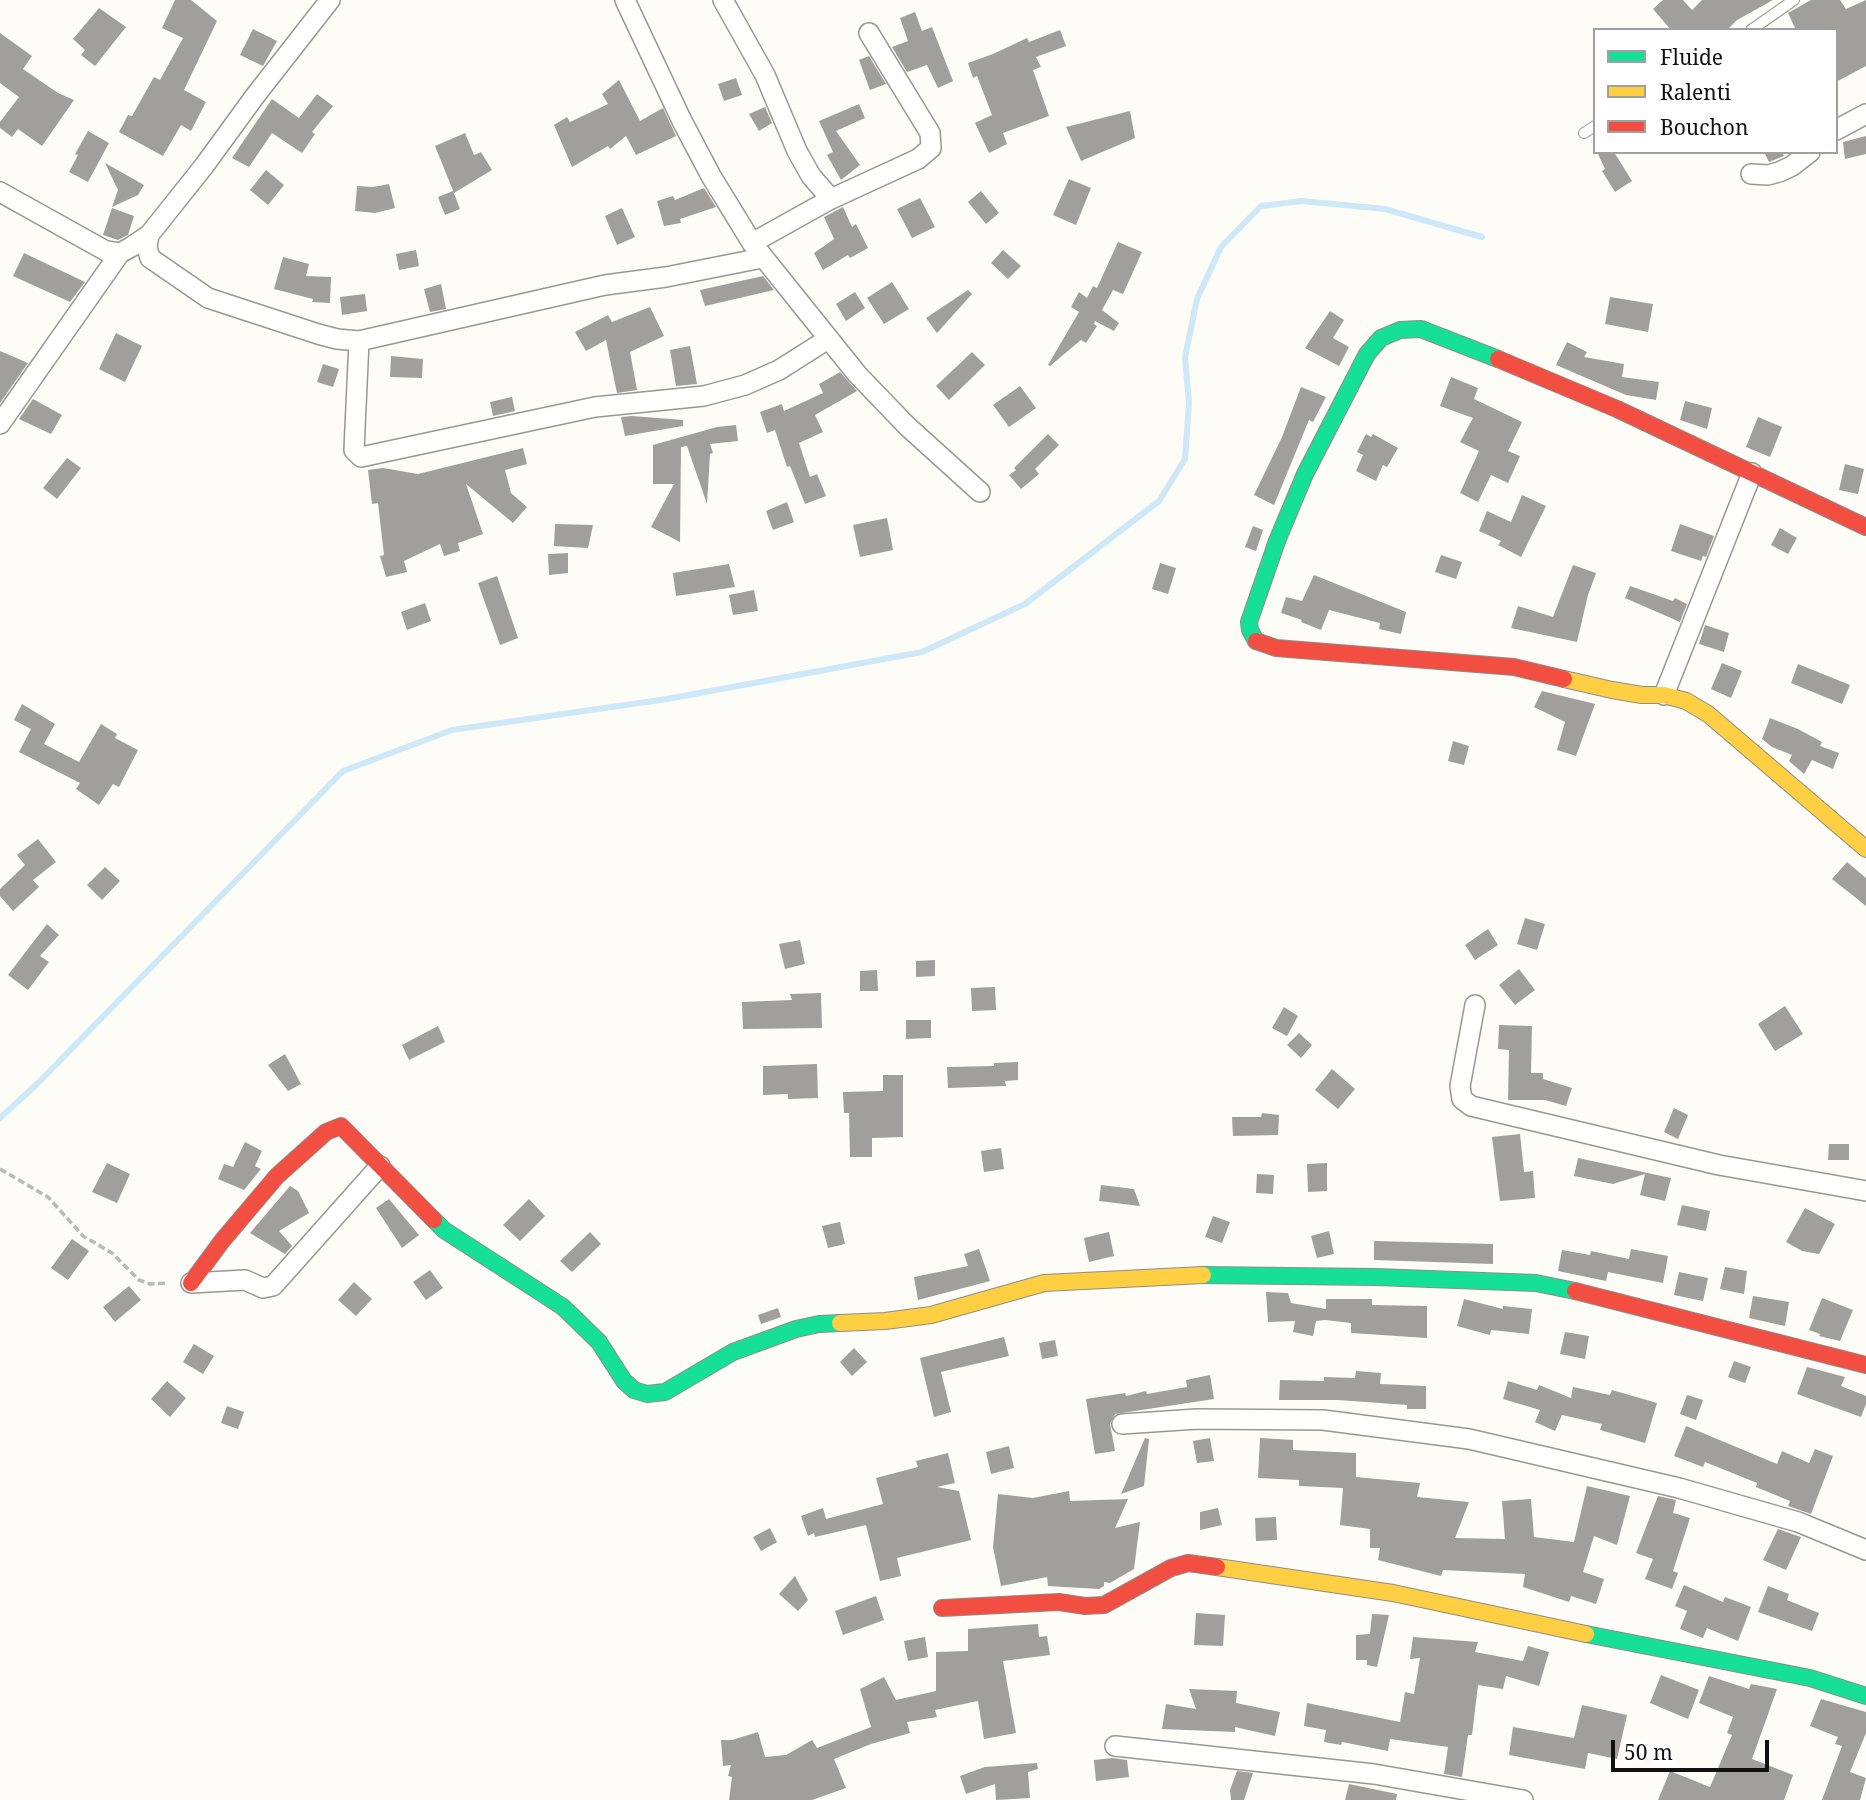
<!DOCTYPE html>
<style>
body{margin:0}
#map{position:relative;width:1866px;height:1800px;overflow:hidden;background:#fdfcf7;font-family:"Noto Serif",serif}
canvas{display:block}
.legend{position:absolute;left:1593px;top:28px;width:245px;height:126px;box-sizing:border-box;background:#fff;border:2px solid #a0a0a0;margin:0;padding:9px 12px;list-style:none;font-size:21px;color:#111}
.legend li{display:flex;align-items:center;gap:14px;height:35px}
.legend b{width:35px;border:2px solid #a0a0a0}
.scale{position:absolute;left:1611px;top:1740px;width:158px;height:32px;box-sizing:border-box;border:4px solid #111;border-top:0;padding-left:9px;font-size:21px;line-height:24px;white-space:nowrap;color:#111;-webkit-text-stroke:5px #fff;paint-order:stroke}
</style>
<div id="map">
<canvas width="1866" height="1800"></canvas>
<ul class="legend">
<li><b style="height:9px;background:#16e098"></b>Fluide</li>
<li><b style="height:9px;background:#ffcf43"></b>Ralenti</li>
<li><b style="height:9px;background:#f24e42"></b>Bouchon</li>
</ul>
<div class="scale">50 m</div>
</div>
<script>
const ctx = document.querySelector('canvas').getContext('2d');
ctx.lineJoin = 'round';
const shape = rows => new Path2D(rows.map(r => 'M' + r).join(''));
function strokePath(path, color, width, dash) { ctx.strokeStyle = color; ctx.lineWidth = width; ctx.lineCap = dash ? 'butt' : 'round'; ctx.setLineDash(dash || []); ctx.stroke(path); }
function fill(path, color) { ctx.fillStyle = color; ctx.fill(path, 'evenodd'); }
strokePath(shape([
 [0,1118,38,1083,343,771,452,730,667,699,922,652,1025,604,1159,501,1185,459,1189,403,1185,357,1197,299,1221,247,1261,206,1302,201,1385,209,1482,237]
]), '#cde8f7', 6);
fill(shape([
 [175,0,191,0,217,21,184,90,206,102,191,131,181,125,163,156,119,132,128,115,132,116,154,77,160,80,183,38,162,28],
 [1663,0,1683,0,1692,10,1702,0,1773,0,1737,20,1727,30,1671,30,1653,9],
 [1811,0,1840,0,1846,9,1866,0,1866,66,1836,82,1836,30,1796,30,1788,13],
 [99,8,126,27,95,66,81,55,85,50,73,39],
 [915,12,922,31,932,27,953,81,938,88,927,65,907,72,892,47,908,41,900,18],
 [253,29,277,41,263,66,240,55],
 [1060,30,1066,46,1036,57,1041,67,1033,70,1049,116,1003,133,1007,144,989,153,975,123,992,115,977,76,973,78,968,63,993,54,1027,38,1029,42],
 [0,33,32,56,23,69,58,93,74,100,42,146,18,129,12,137,0,128,0,122,19,97,0,83],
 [869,56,886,84,870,90,859,60],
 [736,78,742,95,724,101,718,84],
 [619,80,640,121,663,108,676,136,636,155,626,136,610,149,608,146,572,167,554,125,567,117,570,122,608,104,602,94],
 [317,94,333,106,312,132,315,134,302,153,272,133,249,167,232,158,272,99,299,118],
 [859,104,865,118,836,131,860,165,841,180,827,155,833,152,819,121],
 [765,107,772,123,759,131,749,114],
 [1130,111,1135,138,1081,161,1066,127],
 [88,131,109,143,88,182,69,172,78,155,75,154],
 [465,133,474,155,481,152,492,170,454,193,435,146],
 [1866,136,1866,154,1845,159,1843,142],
 [1597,152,1614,152,1632,181,1615,192,1602,171,1605,169],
 [1764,152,1782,152,1784,156,1769,162],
 [105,163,144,185,138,195,112,207,118,190],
 [266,170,284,185,268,205,250,190],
 [1069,179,1091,188,1076,225,1053,215],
 [389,184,395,208,375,213,355,211,357,186,373,187],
 [704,188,716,207,680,219,681,223,664,226,657,201,673,196,675,200],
 [453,191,460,209,445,215,438,197],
 [981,191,999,213,986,224,968,202],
 [920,198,935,227,912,238,897,209],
 [843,207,852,227,856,224,868,248,850,258,848,255,823,270,814,253,834,239,824,217],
 [112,208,134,216,128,235,118,240,103,235],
 [622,208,635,237,617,245,605,216],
 [1118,242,1142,252,1123,294,1113,290,1102,310,1119,323,1114,331,1095,321,1094,324,1097,326,1086,343,1081,340,1050,366,1048,365,1079,312,1071,307,1079,292,1087,298,1093,286,1097,288],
 [416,250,419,266,399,270,396,254],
 [1003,250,1021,266,1008,279,991,263],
 [24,253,85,282,70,302,13,276],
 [283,257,309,264,306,276,331,277,330,303,312,302,313,299,274,289],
 [763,276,774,290,705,306,700,290],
 [892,282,909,309,884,324,867,298],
 [441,284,446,309,430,312,424,289],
 [968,290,972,294,937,333,926,318],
 [855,292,865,308,846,321,836,304],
 [365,294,367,311,342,315,340,297],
 [1610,297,1653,304,1648,332,1605,324],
 [650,307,664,336,630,352,637,390,617,393,606,340,586,351,575,332,608,315,612,322],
 [1330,311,1344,320,1333,338,1349,347,1339,366,1305,348],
 [116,333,142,346,125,382,99,369],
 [1567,342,1587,352,1584,357,1624,364,1622,377,1659,382,1656,400,1626,395,1556,365],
 [690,346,697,384,676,386,670,350],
 [0,351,28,363,0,403],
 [972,352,985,365,949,400,936,386],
 [391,356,423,359,422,378,390,377],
 [323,364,339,369,333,387,317,382],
 [840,372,857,391,815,415,823,432,799,443,810,477,817,474,826,496,805,504,790,466,787,467,775,430,767,433,760,412,782,404,784,411,823,393,819,384],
 [1451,377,1478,388,1474,399,1522,422,1508,451,1520,456,1508,483,1491,475,1478,502,1460,493,1479,451,1460,442,1473,418,1440,406],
 [1020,386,1036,408,1009,427,993,405],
 [1301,387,1326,397,1313,422,1309,420,1274,505,1254,495,1282,437],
 [512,397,515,411,493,416,490,402],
 [33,399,62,415,51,434,19,419],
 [1685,401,1712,408,1707,429,1680,420],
 [632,416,683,420,683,426,625,436,621,417],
 [1758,417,1782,427,1770,457,1746,447],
 [736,425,738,441,710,444,713,453,710,454,707,504,687,446,681,447,680,542,651,527,674,484,653,484,653,445,717,427],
 [1048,434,1059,445,1035,469,1039,474,1021,489,1009,475,1016,470,1014,468],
 [1366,434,1371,437,1373,434,1398,448,1387,467,1383,465,1376,481,1356,471,1363,455,1357,452],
 [523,448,527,464,505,470,511,493,527,507,513,523,466,484,483,534,458,543,460,551,444,556,440,544,404,561,407,572,386,577,380,556,384,555,378,503,372,504,368,470,383,468,418,474],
 [67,458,81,468,57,499,43,488],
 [1845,464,1864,469,1858,494,1839,490],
 [1522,495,1546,506,1521,557,1498,545,1501,541,1479,531,1487,511,1511,522],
 [787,502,794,522,773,530,766,511],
 [887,518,893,550,860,557,853,525],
 [555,524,593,525,588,548,554,546],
 [1680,524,1714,536,1706,557,1703,556,1701,561,1671,551],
 [1253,526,1263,530,1256,551,1245,547],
 [1780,528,1797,538,1788,554,1771,545],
 [568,553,568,573,549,575,548,554],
 [1441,555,1462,562,1456,579,1435,572],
 [1160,563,1176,568,1168,594,1152,589],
 [729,564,735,587,676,596,673,573],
 [1573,565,1596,573,1588,595,1577,642,1511,628,1518,606,1553,617],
 [1314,575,1406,612,1401,634,1379,629,1380,623,1329,610,1321,630,1301,622,1302,620,1281,613,1286,597,1302,601],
 [497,576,518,638,500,645,478,583],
 [1630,586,1673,601,1675,598,1687,604,1680,622,1625,598],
 [754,590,758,611,733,615,729,595],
 [425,603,431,621,407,630,401,612],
 [1705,625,1729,633,1724,652,1699,644],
 [1722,663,1742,671,1731,698,1711,689],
 [1798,664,1850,685,1842,704,1791,683],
 [1542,691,1595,704,1576,756,1557,750,1565,722,1534,707],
 [22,704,55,724,44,744,79,762,101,724,117,734,115,738,138,750,119,787,113,784,99,805,76,789,80,783,19,752,31,729,14,720],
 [1770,718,1798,729,1822,742,1820,746,1839,753,1833,769,1812,760,1804,774,1789,761,1792,755,1772,747,1762,739],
 [1453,741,1469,746,1464,765,1448,761],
 [38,839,56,862,33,880,39,887,13,911,0,896,0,889,25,865,17,855],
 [1847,862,1866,878,1866,906,1832,879],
 [105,867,120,881,102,900,87,885],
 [1525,918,1545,924,1537,950,1517,944],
 [47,924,59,935,40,956,49,962,28,990,8,975],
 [1488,929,1498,945,1475,960,1465,945],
 [800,940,805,964,785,969,779,944],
 [935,960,935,976,916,977,916,961],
 [1519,969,1535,990,1515,1005,1499,985],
 [877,970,878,991,860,991,860,971],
 [995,987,996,1010,972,1011,971,988],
 [821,993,822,1028,743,1029,742,1002,792,1000,790,994],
 [1785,1006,1803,1034,1775,1051,1758,1024],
 [1284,1007,1298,1016,1287,1036,1272,1028],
 [906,1020,931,1020,931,1038,906,1039],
 [1499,1025,1532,1026,1531,1073,1543,1073,1543,1079,1572,1088,1566,1106,1545,1100,1508,1100,1509,1050,1498,1049],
 [438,1026,445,1042,409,1060,402,1045],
 [1299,1033,1312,1045,1301,1058,1287,1045],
 [285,1054,301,1084,288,1091,268,1065],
 [1018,1062,1018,1080,1005,1081,1006,1086,948,1088,947,1067,994,1066,994,1063],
 [817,1064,818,1098,788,1099,788,1094,763,1095,763,1066],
 [1332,1069,1355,1089,1338,1109,1315,1090],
 [883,1075,903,1075,903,1137,872,1138,872,1157,850,1157,849,1113,844,1113,843,1092,883,1091],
 [1674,1108,1688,1115,1678,1139,1664,1132],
 [1262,1113,1279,1115,1278,1135,1233,1136,1232,1117,1261,1117],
 [1520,1134,1524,1172,1533,1171,1535,1198,1500,1201,1492,1137],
 [245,1142,262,1151,255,1166,261,1169,244,1190,218,1179,224,1164,233,1167],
 [1829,1144,1849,1144,1849,1160,1828,1160],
 [1001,1148,1004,1169,984,1172,981,1151],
 [1578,1158,1671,1178,1665,1201,1640,1195,1645,1174,1613,1184,1574,1176],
 [107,1163,130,1174,117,1203,92,1192],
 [1327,1163,1327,1191,1308,1192,1307,1164],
 [1257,1174,1274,1175,1273,1194,1256,1193],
 [1101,1185,1134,1189,1140,1206,1099,1201],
 [290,1186,298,1191,309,1213,279,1231,292,1246,285,1254,250,1233],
 [389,1199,419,1235,402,1248,376,1208],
 [529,1199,545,1216,520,1241,503,1225],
 [1682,1205,1710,1211,1706,1231,1677,1225],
 [1805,1208,1835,1224,1819,1254,1802,1251,1786,1242],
 [1213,1216,1230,1222,1222,1243,1205,1237],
 [840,1222,845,1244,828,1248,822,1226],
 [1329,1231,1334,1254,1317,1258,1311,1236],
 [590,1232,601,1244,572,1272,560,1261],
 [1109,1232,1114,1256,1089,1262,1084,1238],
 [72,1239,89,1251,68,1280,51,1268],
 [1374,1241,1493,1244,1493,1264,1374,1260],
 [979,1249,990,1281,918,1300,914,1277,968,1266,964,1254],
 [1631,1249,1668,1256,1663,1283,1608,1272,1606,1281,1558,1271,1562,1250,1590,1255,1591,1251,1629,1259],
 [1725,1267,1747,1271,1744,1294,1720,1289],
 [430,1270,443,1288,426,1300,413,1282],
 [1679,1272,1708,1278,1703,1301,1674,1295],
 [354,1282,372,1299,356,1316,338,1300],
 [129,1286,141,1300,115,1322,103,1307],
 [1266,1292,1288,1293,1291,1303,1326,1309,1326,1299,1372,1299,1372,1305,1427,1306,1427,1338,1351,1333,1351,1323,1325,1320,1316,1321,1313,1336,1293,1332,1295,1321,1268,1322],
 [1753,1296,1789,1302,1785,1326,1749,1318],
 [1822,1298,1853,1310,1840,1341,1819,1336,1820,1334,1809,1330],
 [1464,1299,1503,1309,1503,1306,1532,1309,1529,1334,1491,1330,1490,1335,1457,1326],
 [778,1308,781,1317,761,1324,758,1315],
 [1565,1332,1589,1336,1585,1359,1560,1354],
 [1004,1337,1009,1356,941,1372,951,1412,934,1417,920,1358],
 [1055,1340,1058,1356,1042,1359,1039,1343],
 [194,1344,214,1356,203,1374,183,1362],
 [854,1348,867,1362,852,1376,840,1362],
 [1734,1361,1751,1367,1745,1383,1728,1377],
 [1807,1367,1845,1377,1841,1386,1866,1396,1866,1404,1861,1417,1797,1394],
 [1356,1371,1381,1373,1380,1384,1426,1386,1426,1409,1407,1409,1407,1405,1338,1400,1279,1400,1280,1380,1324,1381,1324,1377,1355,1378],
 [1210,1375,1214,1399,1115,1414,1110,1424,1115,1451,1095,1454,1086,1399,1125,1393,1126,1396,1146,1391,1147,1394,1187,1387,1186,1380],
 [167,1381,186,1398,170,1417,151,1399],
 [1508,1381,1537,1390,1539,1385,1571,1398,1573,1387,1610,1395,1612,1390,1657,1403,1645,1443,1600,1430,1602,1424,1562,1415,1555,1431,1535,1422,1540,1410,1503,1399],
 [1687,1395,1703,1400,1696,1420,1680,1414],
 [227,1406,244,1412,238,1429,221,1423],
 [1686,1426,1777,1464,1782,1451,1809,1463,1815,1449,1833,1456,1811,1514,1788,1506,1790,1501,1756,1487,1757,1483,1705,1462,1703,1467,1674,1456],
 [1145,1438,1149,1439,1144,1486,1121,1494],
 [1210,1438,1214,1461,1197,1463,1193,1441],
 [1260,1438,1293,1440,1293,1450,1356,1453,1356,1477,1420,1483,1417,1497,1469,1502,1455,1538,1505,1539,1502,1501,1531,1499,1534,1537,1574,1542,1587,1486,1630,1496,1617,1545,1594,1536,1583,1572,1604,1579,1596,1604,1571,1596,1569,1602,1523,1587,1525,1574,1443,1570,1441,1576,1378,1560,1380,1548,1370,1548,1370,1529,1340,1525,1343,1488,1299,1486,1299,1480,1258,1478],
 [1009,1446,1014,1468,991,1474,986,1452],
 [948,1453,955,1483,937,1487,959,1491,971,1540,897,1558,901,1576,880,1581,866,1525,815,1537,814,1533,808,1536,801,1516,823,1508,826,1519,883,1504,876,1478,918,1467,916,1461],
 [1069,1491,1070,1501,1128,1499,1115,1528,1140,1522,1134,1569,1110,1583,1104,1582,1104,1586,1099,1589,1048,1586,1047,1577,1001,1586,993,1547,998,1494,1033,1498],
 [1658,1496,1676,1500,1673,1513,1690,1518,1673,1571,1678,1573,1672,1589,1645,1579,1653,1559,1636,1553],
 [1218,1508,1222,1525,1200,1530,1200,1512],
 [1276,1517,1277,1540,1256,1541,1255,1518],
 [770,1528,777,1542,761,1551,753,1537],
 [1778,1529,1801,1537,1786,1570,1763,1560],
 [795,1576,808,1600,798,1611,779,1594],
 [1684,1585,1723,1602,1725,1597,1751,1607,1738,1641,1707,1628,1703,1638,1680,1629,1687,1611,1675,1606],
 [1768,1586,1789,1594,1787,1600,1819,1613,1812,1631,1758,1612],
 [876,1596,884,1620,843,1635,835,1611],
 [1196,1613,1225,1615,1223,1646,1194,1645],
 [1372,1614,1389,1615,1377,1667,1367,1665,1367,1660,1356,1660,1356,1635,1370,1634],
 [1038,1624,1039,1637,1047,1636,1050,1655,1003,1661,1016,1733,984,1739,978,1701,935,1710,937,1717,907,1722,910,1733,871,1744,834,1759,846,1788,812,1800,729,1800,732,1777,728,1776,731,1765,723,1766,721,1740,732,1740,758,1732,765,1757,786,1755,812,1740,817,1748,871,1727,860,1689,884,1677,896,1700,936,1691,936,1652,968,1651,968,1629],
 [925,1637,928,1657,908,1661,904,1641],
 [1413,1637,1478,1642,1475,1652,1523,1661,1528,1646,1549,1652,1539,1686,1506,1676,1503,1689,1478,1685,1472,1735,1468,1735,1462,1777,1444,1774,1448,1747,1390,1739,1388,1751,1342,1742,1341,1745,1324,1742,1326,1730,1304,1726,1307,1703,1400,1722,1405,1692,1414,1694,1420,1658,1410,1659],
 [1661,1675,1699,1690,1688,1719,1650,1703],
 [1709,1676,1749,1689,1751,1684,1777,1689,1752,1759,1793,1775,1784,1800,1658,1800,1670,1771,1710,1787,1732,1735,1727,1733,1733,1717,1699,1703],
 [1189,1689,1237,1691,1236,1703,1280,1712,1275,1736,1235,1727,1235,1732,1162,1729,1166,1704,1196,1709],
 [1821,1699,1866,1712,1866,1733,1850,1772,1866,1778,1860,1800,1822,1800,1842,1746,1835,1744,1838,1737,1810,1726],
 [1582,1705,1627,1715,1617,1759,1588,1753,1585,1769,1509,1755,1513,1727,1574,1738],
 [1113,1758,1127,1760,1129,1777,1096,1781,1094,1760],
 [1037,1763,1038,1769,1028,1772,1030,1798,996,1800,995,1784,966,1794,960,1776,985,1767],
 [1237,1771,1253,1773,1244,1800,1231,1800,1230,1790],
 [1349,1784,1397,1794,1396,1800,1345,1800]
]), '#a19f9c');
const lane = shape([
 [1751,30,1794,0],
 [1584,133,1595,126]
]);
const street = shape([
 [625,0,682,121,711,176,752,243,857,374,907,426,980,492],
 [723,0,765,75,797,151,811,176,831,199],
 [1836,130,1866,114],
 [1751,174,1768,175,1779,172,1792,166,1810,152],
 [0,192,106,251,120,253,131,247,149,235,204,166,255,96,330,0],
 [149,235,147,247,150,258,208,298,318,334,337,339,359,341,605,285,666,277,762,258],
 [752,243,831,199,918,159,931,148,930,133,869,33],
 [359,341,354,450,361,457,595,407,704,396,745,385,779,370,828,339],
 [0,424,120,253],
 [1664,695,1752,473],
 [1475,1005,1460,1086,1462,1099,1471,1106,1719,1165,1866,1191],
 [191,1283,245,1280,263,1288,273,1286,380,1166],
 [1122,1424,1197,1419,1323,1420,1469,1439,1679,1488,1798,1522,1866,1550],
 [1115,1746,1374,1774,1523,1800]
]);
const fast = shape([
 [1256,641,1250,630,1249,622,1277,541,1305,474,1367,354,1381,338,1400,330,1421,329,1498,359],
 [434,1220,444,1230,563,1307,599,1342,624,1381,634,1390,647,1394,665,1392,733,1352,796,1329,819,1324,840,1323],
 [1203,1275,1376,1277,1536,1283,1575,1291],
 [1586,1634,1810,1678,1866,1696]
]);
const slow = shape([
 [1564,679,1612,690,1642,695,1664,695,1686,701,1708,714,1866,849],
 [840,1323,885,1321,931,1315,1044,1283,1203,1275],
 [1217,1567,1393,1593,1586,1634]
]);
const jam = shape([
 [1498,359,1617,409,1866,527],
 [1256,641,1276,648,1514,667,1564,679],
 [191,1283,222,1241,277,1176,326,1132,341,1126,434,1220],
 [1575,1291,1866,1365],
 [942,1608,1059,1602,1085,1606,1104,1605,1171,1568,1188,1563,1217,1567]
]);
strokePath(lane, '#979795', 12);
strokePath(street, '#979795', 22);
strokePath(fast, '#8e8d8b', 18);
strokePath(slow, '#8e8d8b', 18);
strokePath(jam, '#8e8d8b', 18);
strokePath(shape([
 [0,1169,48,1197,83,1236,112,1253,139,1280,150,1284,168,1283]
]), '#b9b9b8', 3.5, [7, 3.5]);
strokePath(lane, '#fffffe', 10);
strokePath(street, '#fffffe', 19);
strokePath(fast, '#16e098', 16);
strokePath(slow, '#ffcf43', 16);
strokePath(jam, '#f24e42', 16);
</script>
